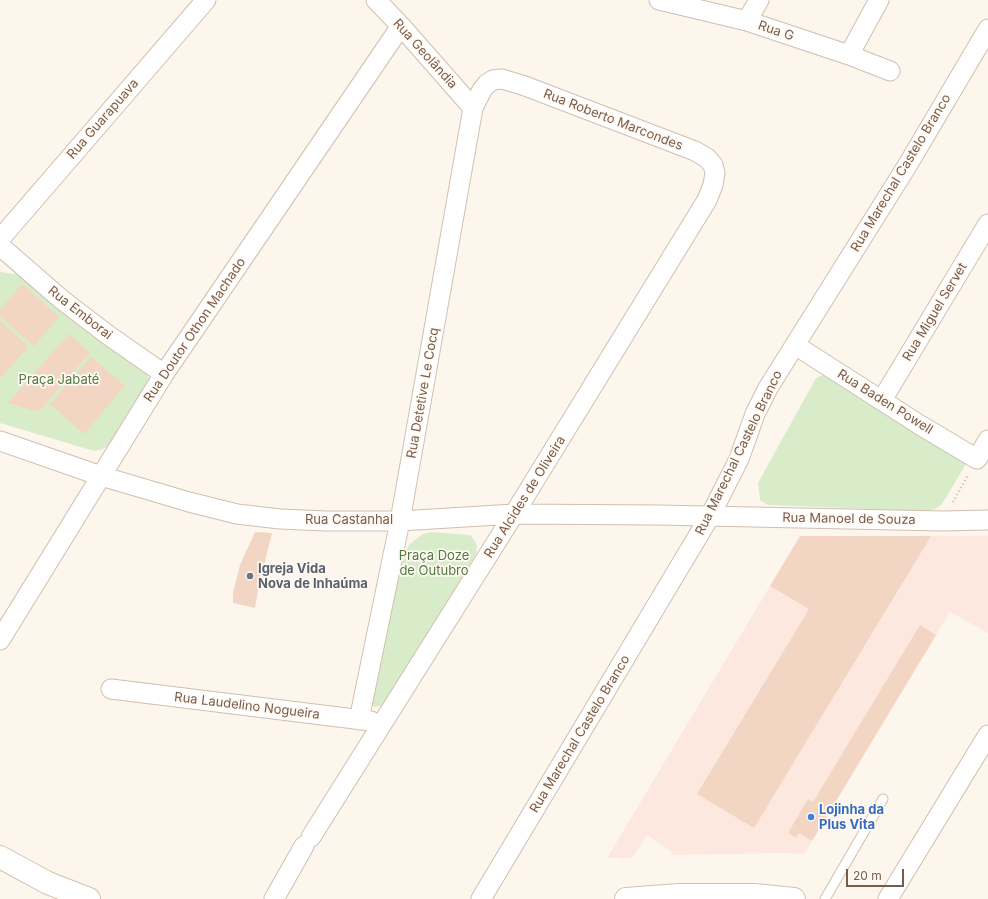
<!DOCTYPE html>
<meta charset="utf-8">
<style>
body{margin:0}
#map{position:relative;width:988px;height:899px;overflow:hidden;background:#fdf6ec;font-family:Inter,sans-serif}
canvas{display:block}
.scale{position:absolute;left:846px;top:869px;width:58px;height:18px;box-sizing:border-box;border:2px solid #7a5c4d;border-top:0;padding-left:5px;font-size:12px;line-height:14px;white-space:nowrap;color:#7a5c4d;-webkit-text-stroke:3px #fffaf3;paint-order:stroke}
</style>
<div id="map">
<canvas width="988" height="899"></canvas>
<div class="scale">20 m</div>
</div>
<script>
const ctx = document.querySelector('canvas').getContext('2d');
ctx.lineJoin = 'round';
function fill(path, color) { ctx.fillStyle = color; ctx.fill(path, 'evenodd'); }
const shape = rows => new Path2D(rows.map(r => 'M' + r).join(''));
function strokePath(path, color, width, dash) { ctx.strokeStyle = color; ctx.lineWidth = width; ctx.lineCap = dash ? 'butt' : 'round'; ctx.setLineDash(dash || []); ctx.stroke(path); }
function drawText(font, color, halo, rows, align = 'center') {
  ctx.font = font + ' Inter,sans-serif'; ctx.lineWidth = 3.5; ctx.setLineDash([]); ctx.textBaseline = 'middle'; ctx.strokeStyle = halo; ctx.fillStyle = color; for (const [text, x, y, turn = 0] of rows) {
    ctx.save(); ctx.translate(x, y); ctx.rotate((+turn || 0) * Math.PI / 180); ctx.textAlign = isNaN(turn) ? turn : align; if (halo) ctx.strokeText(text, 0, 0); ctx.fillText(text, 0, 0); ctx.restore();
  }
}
fill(shape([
 [800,536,988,536,988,633,950,612,804,854,781,853,671,855,672,852,647,835,632,858,607,858]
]), '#fde8e0');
fill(shape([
 [0,272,15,274,23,278,145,369,149,379,148,386,115,443,106,448,94,451,0,423],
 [823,375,830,378,967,462,946,498,941,505,935,509,927,511,768,505,760,500,758,483,816,378],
 [431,532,470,535,474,540,477,546,476,554,387,702,381,706,374,707,369,701,405,553,409,545,416,539,423,534]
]), '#d8ecc9');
fill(shape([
 [22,284,59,317,34,346,0,316,0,310],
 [0,321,29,347,0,378],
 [69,334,90,353,38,412,8,403],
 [91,357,125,386,84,434,50,404],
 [255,532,272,533,259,586,255,608,233,603,233,593,240,565],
 [800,536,931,536,754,828,697,794,809,609,770,586],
 [920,625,936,635,812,841,799,833,796,838,788,833,808,799,813,802]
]), '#f3d5c3');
const lane = shape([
 [825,899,883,799]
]);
const street = shape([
 [376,0,401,26,473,108],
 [659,0,747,21,849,55,890,71],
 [747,21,759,0],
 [849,55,879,0],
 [0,239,206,0],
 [0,246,61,299,108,335,164,374],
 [795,345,920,425,977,459,988,440],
 [882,400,988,224],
 [0,441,101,476,189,502,237,514,280,519,326,521,400,521,514,514,658,515,942,521,988,520],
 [0,640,164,374,401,26],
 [111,689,371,721],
 [311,837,514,514,707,200,713,185,715,173,713,165,707,158,695,151,525,86,502,79,493,80,487,84,482,90,473,108,400,521,359,720],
 [274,899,304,846],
 [481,899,710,516,739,459,755,414,768,388,907,166,988,29],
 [888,899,988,735]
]);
const secondary = shape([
 [0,857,48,883,89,899],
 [626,899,679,895,754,895,794,899]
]);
strokePath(lane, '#d1beb0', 11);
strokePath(street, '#d1beb0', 21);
strokePath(secondary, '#d6c0b0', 24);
strokePath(shape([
 [953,502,968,475]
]), '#d9b8a5', 2.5, [1, 3]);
strokePath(lane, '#fff', 9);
strokePath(street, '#fff', 19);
strokePath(secondary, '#fff', 22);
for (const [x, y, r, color] of [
 [250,576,4,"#6b7280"],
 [811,817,4,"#3f7fe0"]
]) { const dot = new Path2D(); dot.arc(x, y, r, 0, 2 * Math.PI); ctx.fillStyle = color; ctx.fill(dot); strokePath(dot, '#fffaf3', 1.5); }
drawText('13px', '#7a5c4d', '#fffaf3', [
 ["Rua G",776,31,19],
 ["Rua Geolândia",425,54,48],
 ["Rua Guarapuava",103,119,-49],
 ["Rua Roberto Marcondes",613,120,21],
 ["Rua Marechal Castelo Branco",901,173,-59],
 ["Rua Miguel Servet",935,312,-59],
 ["Rua Emborai",80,313,38],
 ["Rua Doutor Othon Machado",195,330,-56],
 ["Rua Detetive Le Cocq",423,393,-80],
 ["Rua Baden Powell",885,402,32],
 ["Rua Marechal Castelo Branco",739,453,-64],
 ["Rua Alcides de Oliveira",525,497,-58],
 ["Rua Manoel de Souza",849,519,1],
 ["Rua Castanhal",349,520],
 ["Rua Laudelino Nogueira",247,706,7],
 ["Rua Marechal Castelo Branco",580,734,-59]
]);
drawText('13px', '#537a41', '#fffaf3', [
 ["Praça Jabaté",59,380],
 ["Praça Doze",434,556],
 ["de Outubro",434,571]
]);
drawText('bold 13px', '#5b616d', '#fffaf3', [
 ["Igreja Vida",258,569],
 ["Nova de Inhaúma",258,584]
], 'left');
drawText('bold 13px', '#366cbe', '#fffaf3', [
 ["Lojinha da",819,810],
 ["Plus Vita",819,825]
], 'left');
</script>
